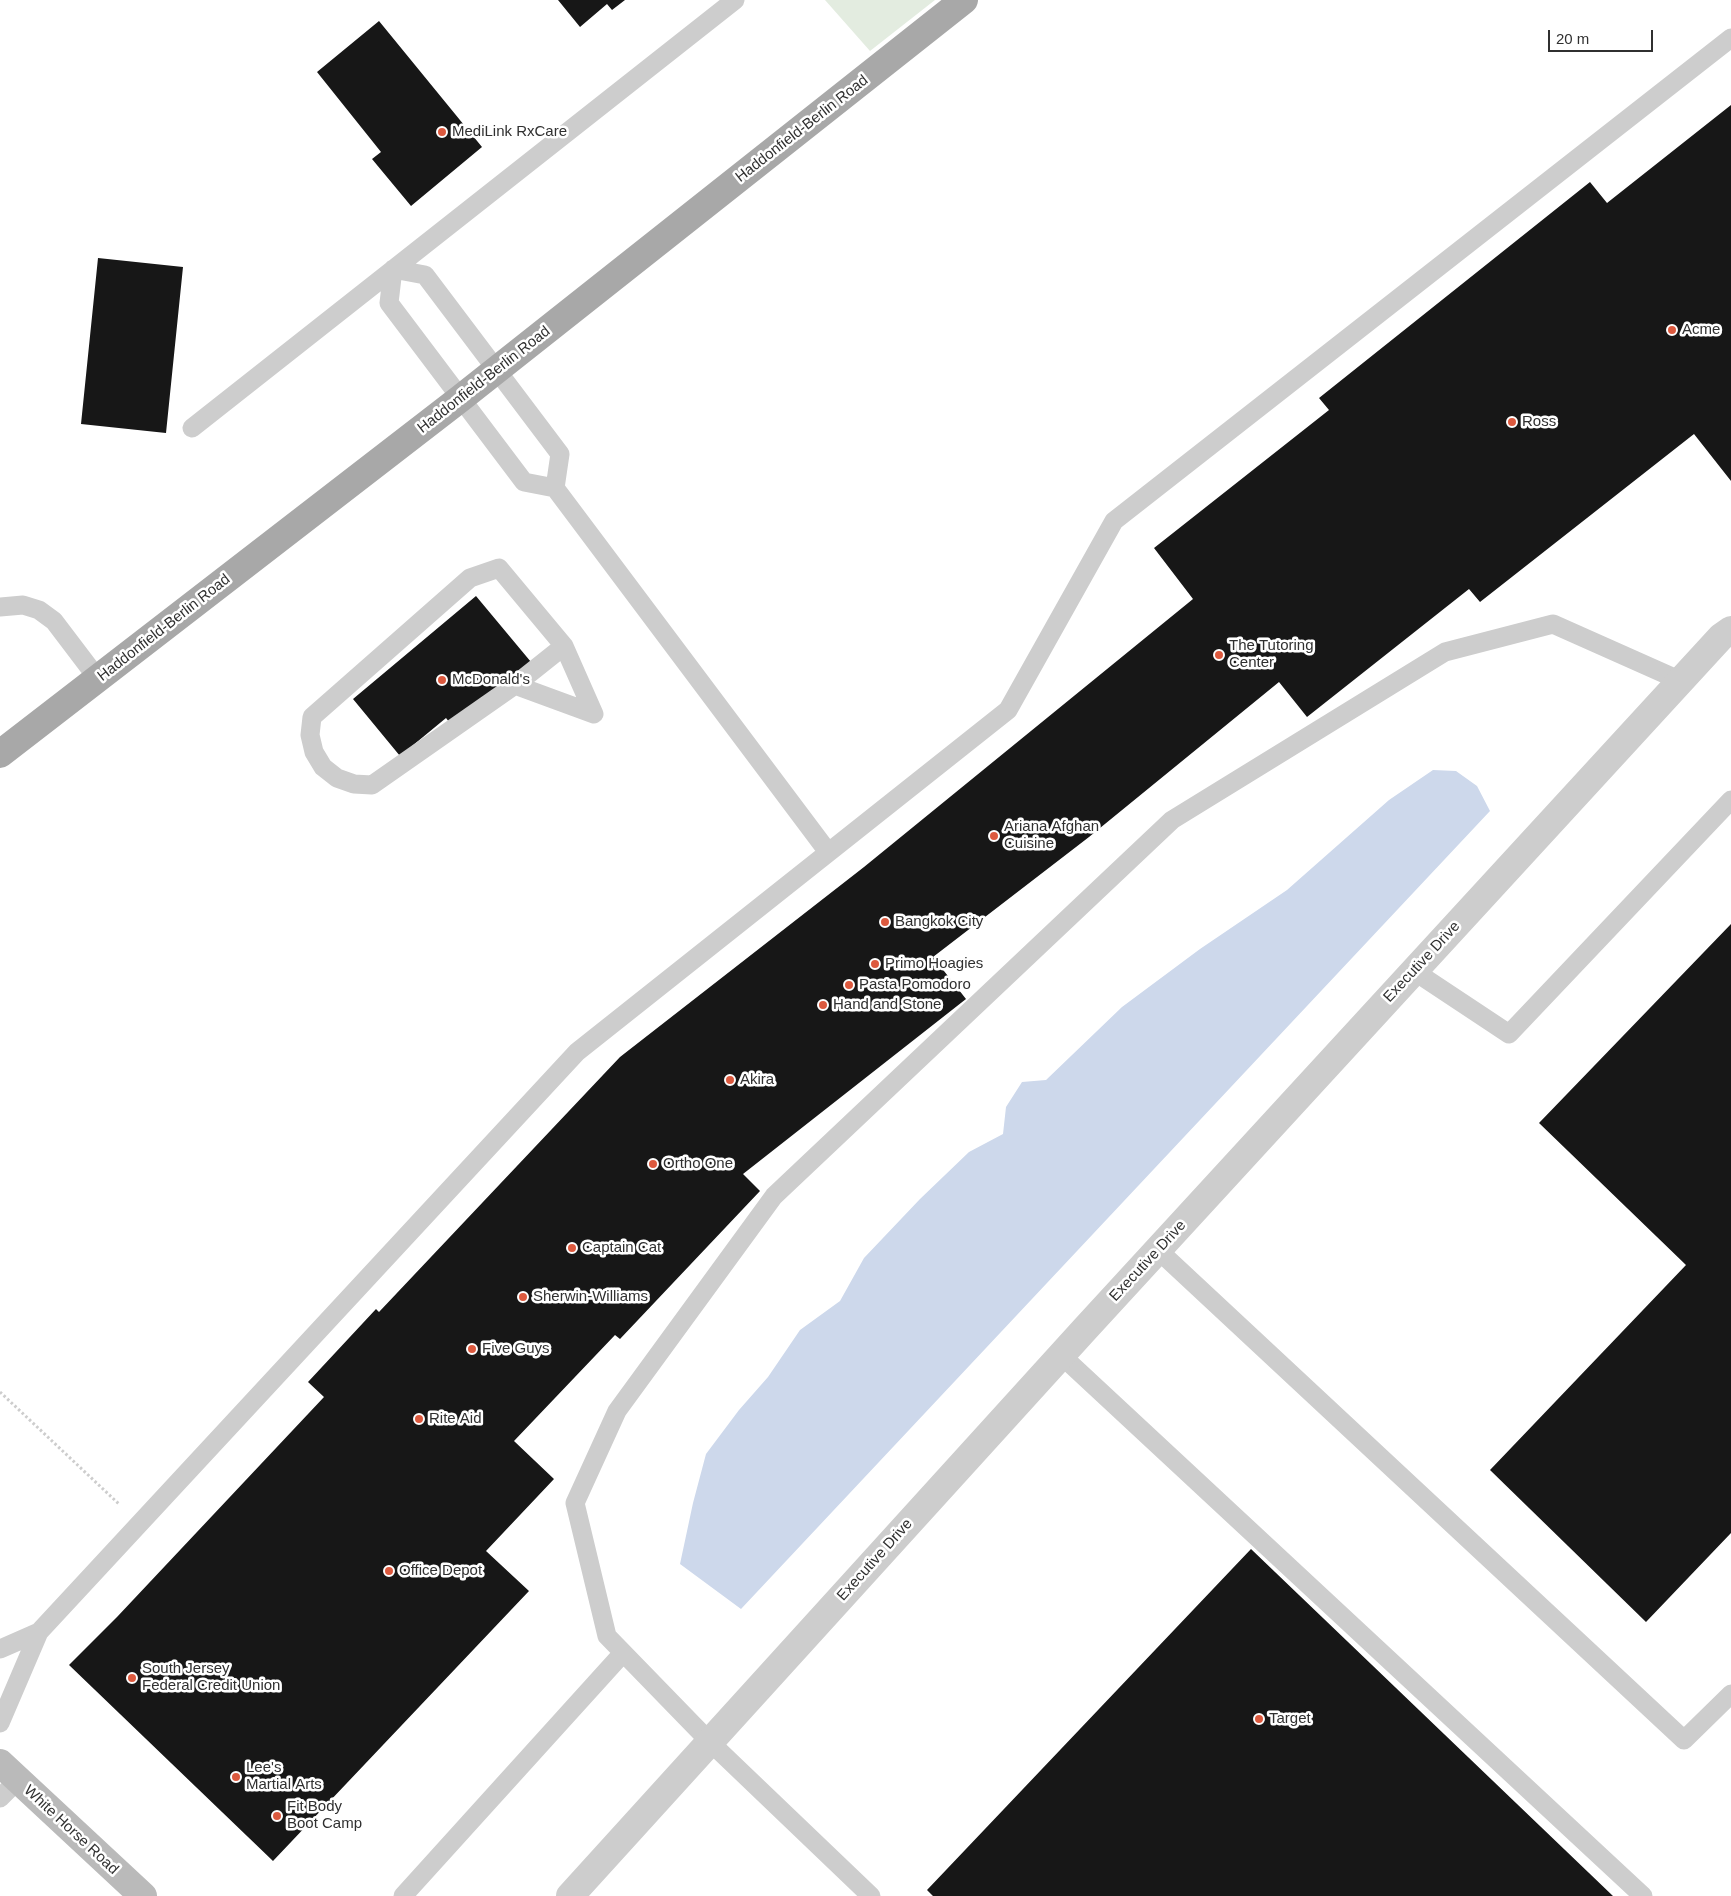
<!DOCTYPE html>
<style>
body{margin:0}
#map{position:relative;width:1731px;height:1896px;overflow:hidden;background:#fff;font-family:Arial,sans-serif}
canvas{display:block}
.scale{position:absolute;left:1548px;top:30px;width:105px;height:22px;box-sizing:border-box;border:2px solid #303030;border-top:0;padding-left:6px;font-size:15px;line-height:18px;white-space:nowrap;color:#303030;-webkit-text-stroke:4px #fff;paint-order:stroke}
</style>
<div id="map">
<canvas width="1731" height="1896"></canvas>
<div class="scale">20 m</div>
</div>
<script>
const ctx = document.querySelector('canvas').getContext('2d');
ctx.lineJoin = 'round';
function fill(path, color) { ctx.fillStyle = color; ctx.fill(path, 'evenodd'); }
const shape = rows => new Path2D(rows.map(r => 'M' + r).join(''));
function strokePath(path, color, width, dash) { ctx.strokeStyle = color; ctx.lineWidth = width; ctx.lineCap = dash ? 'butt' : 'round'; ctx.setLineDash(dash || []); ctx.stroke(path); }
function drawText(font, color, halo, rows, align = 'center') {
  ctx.font = font + ' Arial,sans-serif'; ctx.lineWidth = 5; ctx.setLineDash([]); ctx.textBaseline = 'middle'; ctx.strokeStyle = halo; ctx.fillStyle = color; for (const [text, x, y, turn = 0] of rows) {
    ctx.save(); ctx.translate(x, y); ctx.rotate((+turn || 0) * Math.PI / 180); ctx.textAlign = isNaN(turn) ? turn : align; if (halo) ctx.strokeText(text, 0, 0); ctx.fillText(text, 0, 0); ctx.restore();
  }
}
fill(shape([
 [825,0,935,0,870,51]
]), '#e3ece0');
fill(shape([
 [1433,770,1456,771,1477,786,1490,811,741,1609,680,1564,693,1503,706,1454,739,1410,768,1377,800,1330,840,1301,864,1258,920,1199,969,1152,1003,1134,1006,1107,1022,1082,1046,1080,1122,1007,1200,949,1287,890,1389,800]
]), '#cdd8eb');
fill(shape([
 [558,0,625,0,612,10,607,4,580,27],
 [379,21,482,147,411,206,372,159,381,152,317,72],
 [1731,105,1731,481,1694,434,1480,602,1469,589,1307,717,1279,682,1089,837,933,957,966,999,743,1174,760,1191,620,1339,615,1335,514,1441,554,1479,486,1551,529,1591,273,1861,69,1665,117,1617,324,1397,308,1382,376,1309,379,1312,620,1057,864,867,1193,599,1154,548,1329,410,1319,398,1590,182,1607,203],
 [98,258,183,267,166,433,81,424],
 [476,596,531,662,453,727,446,718,400,756,353,699],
 [1731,924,1731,1533,1646,1622,1490,1470,1686,1265,1539,1123],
 [1251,1549,1613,1896,933,1896,927,1890]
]), '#171717');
strokePath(shape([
 [0,1392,120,1505]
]), '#cdcdcd', 3, [2.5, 2.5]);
strokePath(shape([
 [192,428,735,0],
 [555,488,560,454,425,275,393,269,389,303,524,482,555,488,828,852],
 [0,607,23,605,39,610,54,621,98,679],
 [515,685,594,714,564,646,499,568,470,578,312,717,310,735,314,752,323,767,337,778,354,784,372,785,515,685,564,646],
 [1414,971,1509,1034,1731,800],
 [1158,1250,1684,1740,1731,1694],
 [1061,1355,1643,1896],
 [0,1649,39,1632],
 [0,1723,39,1632,577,1052,1008,710,1114,521,1731,38],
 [0,1798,18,1780],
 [403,1896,623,1653],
 [871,1896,710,1742,607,1636,575,1503,617,1411,774,1196,1172,820,1445,652,1553,624,1681,681]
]), '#cdcdcd', 19);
strokePath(shape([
 [570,1896,1085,1329,1721,637,1731,630]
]), '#cdcdcd', 28);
strokePath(shape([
 [0,1763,143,1896]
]), '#bababa', 28);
strokePath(shape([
 [0,754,461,398,964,0]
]), '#a8a8a8', 28);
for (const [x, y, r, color] of [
 [442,132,5,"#dc593e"],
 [1672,330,5,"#dc593e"],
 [1512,422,5,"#dc593e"],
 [1219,655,5,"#dc593e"],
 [442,680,5,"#dc593e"],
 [994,836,5,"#dc593e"],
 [885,922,5,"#dc593e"],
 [875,964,5,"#dc593e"],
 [849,985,5,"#dc593e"],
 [823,1005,5,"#dc593e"],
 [730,1080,5,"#dc593e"],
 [653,1164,5,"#dc593e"],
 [572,1248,5,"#dc593e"],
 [523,1297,5,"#dc593e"],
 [472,1349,5,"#dc593e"],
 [419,1419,5,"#dc593e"],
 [389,1571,5,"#dc593e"],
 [132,1678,5,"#dc593e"],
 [1259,1719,5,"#dc593e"],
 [236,1777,5,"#dc593e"],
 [277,1816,5,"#dc593e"]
]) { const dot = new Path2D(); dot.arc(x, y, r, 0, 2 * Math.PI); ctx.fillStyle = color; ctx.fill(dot); strokePath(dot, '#fff', 2); }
drawText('15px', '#303030', '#fff', [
 ["Haddonfield-Berlin Road",802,129,-38],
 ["Haddonfield-Berlin Road",484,380,-38],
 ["Haddonfield-Berlin Road",164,628,-38],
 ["Executive Drive",1422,962,-47],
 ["Executive Drive",1148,1261,-47],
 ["Executive Drive",875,1560,-48],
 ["White Horse Road",71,1830,43]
]);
drawText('15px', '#303030', '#fff', [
 ["MediLink RxCare",452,132],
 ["Acme",1682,330],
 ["Ross",1522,422],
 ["The Tutoring",1229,646],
 ["Center",1229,663],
 ["McDonald's",452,680],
 ["Ariana Afghan",1004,827],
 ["Cuisine",1004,844],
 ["Bangkok City",895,922],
 ["Primo Hoagies",885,964],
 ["Pasta Pomodoro",859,985],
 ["Hand and Stone",833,1005],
 ["Akira",740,1080],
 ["Ortho One",663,1164],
 ["Captain Cat",582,1248],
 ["Sherwin-Williams",533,1297],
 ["Five Guys",482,1349],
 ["Rite Aid",429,1419],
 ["Office Depot",399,1571],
 ["South Jersey",142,1669],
 ["Federal Credit Union",142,1686],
 ["Target",1269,1719],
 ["Lee's",246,1768],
 ["Martial Arts",246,1785],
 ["Fit Body",287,1807],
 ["Boot Camp",287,1824]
], 'left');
</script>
